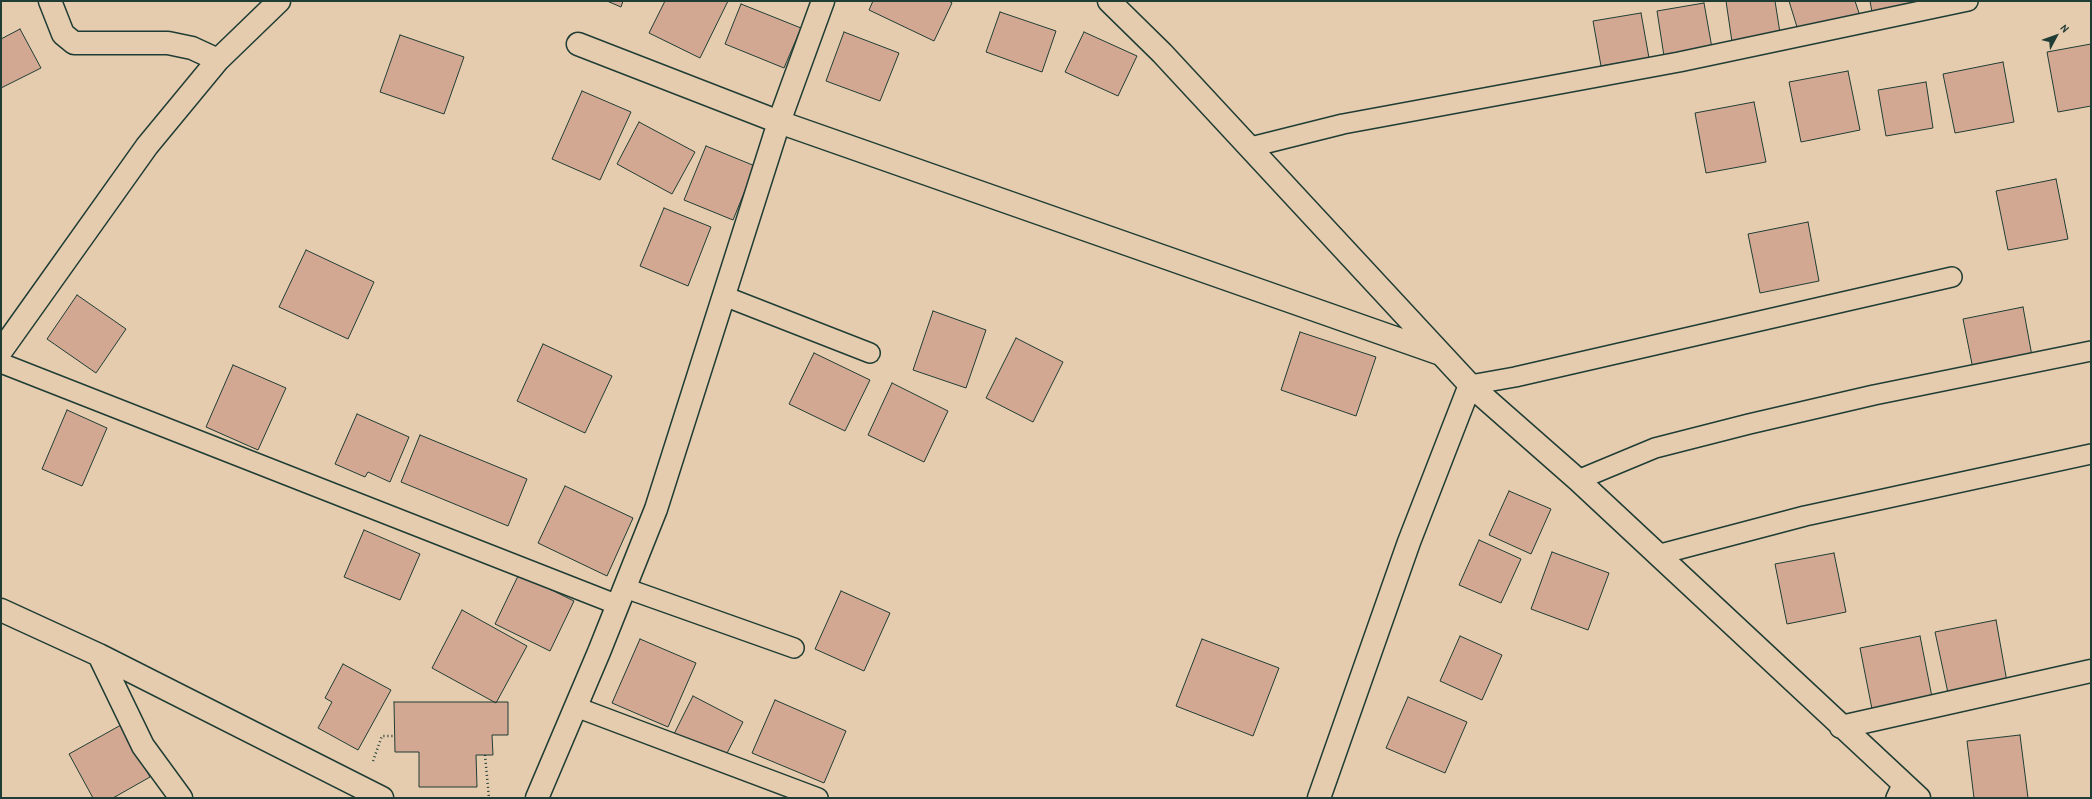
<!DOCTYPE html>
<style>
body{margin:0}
#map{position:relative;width:2092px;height:799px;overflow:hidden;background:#e6ccae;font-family:"Patrick Hand",sans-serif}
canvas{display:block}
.frame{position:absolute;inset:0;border:2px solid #1f3d34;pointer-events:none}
.north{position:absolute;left:2036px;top:16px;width:40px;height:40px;-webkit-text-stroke:3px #e6ccae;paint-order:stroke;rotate:49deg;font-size:11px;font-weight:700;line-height:16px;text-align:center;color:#1f3d34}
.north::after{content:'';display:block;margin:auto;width:14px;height:18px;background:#1f3d34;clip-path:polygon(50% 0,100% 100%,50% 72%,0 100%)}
</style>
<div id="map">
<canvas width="2092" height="799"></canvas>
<div class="frame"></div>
<div class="north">N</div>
</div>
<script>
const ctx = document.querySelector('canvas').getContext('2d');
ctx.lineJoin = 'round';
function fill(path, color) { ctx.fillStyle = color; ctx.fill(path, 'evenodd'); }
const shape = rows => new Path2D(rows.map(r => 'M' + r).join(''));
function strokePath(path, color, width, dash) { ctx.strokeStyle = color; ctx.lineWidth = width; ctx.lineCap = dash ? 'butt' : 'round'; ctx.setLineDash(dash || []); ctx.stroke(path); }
const building = shape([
 [607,1,623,1,621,7,607,1],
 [665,1,728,1,700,58,649,33,665,1],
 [873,1,949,1,952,3,934,41,869,10,873,1],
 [1726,1,1775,1,1780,33,1732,42,1726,1],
 [1789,1,1855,1,1862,22,1801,40,1789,1],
 [1870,1,1919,1,1920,3,1872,12,1870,1],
 [1704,3,1712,48,1664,56,1657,11,1704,3],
 [741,4,801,28,784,68,725,44,741,4],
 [1000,12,1056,31,1042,72,986,52,1000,12],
 [1641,13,1649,58,1601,66,1593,21,1641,13],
 [20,29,41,68,1,88,1,39,20,29],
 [844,32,899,53,880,101,826,81,844,32],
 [1084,32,1137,56,1118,96,1065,72,1084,32],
 [400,35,464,57,444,114,380,92,400,35],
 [2091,44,2091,106,2058,112,2047,52,2091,44],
 [2003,62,2014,122,1955,133,1943,74,2003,62],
 [1848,71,1860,130,1801,142,1789,82,1848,71],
 [1926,82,1933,128,1886,136,1878,90,1926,82],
 [582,91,631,112,600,180,552,159,582,91],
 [1754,102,1766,162,1706,173,1695,113,1754,102],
 [639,122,695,152,672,194,617,164,639,122],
 [706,146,755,166,733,220,684,200,706,146],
 [2056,179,2068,239,2008,250,1996,191,2056,179],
 [664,208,711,227,688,286,640,266,664,208],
 [1808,222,1819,281,1760,293,1748,234,1808,222],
 [306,250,374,282,348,339,279,307,306,250],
 [77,295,126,329,96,373,47,339,77,295],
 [2023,307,2034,367,1975,379,1963,319,2023,307],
 [933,311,986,330,966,388,913,370,933,311],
 [1300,332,1376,357,1356,416,1281,390,1300,332],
 [1016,338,1063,362,1033,422,986,398,1016,338],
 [543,344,612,376,585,433,517,401,543,344],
 [814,353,870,380,845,431,789,404,814,353],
 [233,365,286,388,258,450,206,427,233,365],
 [892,383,948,411,924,462,868,435,892,383],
 [67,410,107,428,82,486,42,469,67,410],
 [357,414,409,437,390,482,368,472,365,477,335,464,357,414],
 [420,435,527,479,508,526,401,482,420,435],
 [565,486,633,518,607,576,538,543,565,486],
 [1509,491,1551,509,1531,554,1489,535,1509,491],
 [364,530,420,554,400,600,344,577,364,530],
 [1479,540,1521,559,1501,603,1459,585,1479,540],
 [1552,552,1609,573,1588,630,1531,609,1552,552],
 [1834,553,1846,612,1787,624,1775,564,1834,553],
 [519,574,574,601,550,651,495,624,519,574],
 [841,591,890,613,864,671,815,649,841,591],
 [462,610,527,646,496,703,432,668,462,610],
 [1996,620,2007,682,1948,693,1935,632,1996,620],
 [1460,636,1502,655,1482,700,1440,681,1460,636],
 [1920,636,1932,697,1872,709,1860,648,1920,636],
 [640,639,696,663,668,727,612,703,640,639],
 [1202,639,1279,668,1253,736,1176,706,1202,639],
 [343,664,391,690,358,750,318,728,332,702,325,698,343,664],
 [693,696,743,722,724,759,674,734,693,696],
 [1408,697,1467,722,1445,773,1386,748,1408,697],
 [775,700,846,731,824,783,752,753,775,700],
 [394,702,508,702,508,735,492,735,493,755,476,755,477,787,419,787,419,752,395,752,394,702],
 [121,725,150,777,113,798,93,798,69,754,121,725],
 [2020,735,2028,798,1974,798,1967,741,2020,735]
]);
fill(building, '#d3a893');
strokePath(building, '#1f3d34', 1);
const service = shape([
 [1251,147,1343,124,1679,62,1968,1],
 [724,296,870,353],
 [1,363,618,605],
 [1470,385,1515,377,1952,277],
 [1578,480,1655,448,1749,424,1874,395,2091,351],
 [1657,555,1805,516,2091,454],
 [625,588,794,648],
 [576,707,818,798],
 [1896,798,1903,783]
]);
const minor = shape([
 [50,1,63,34,74,43,168,43,192,48,218,60],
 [1109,1,1162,53,1470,385,1578,480,1919,798],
 [578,44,779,122,1438,353],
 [1,351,147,146,218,60,279,1],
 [1,610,99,655,382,798],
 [99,655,143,746,181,798],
 [1841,727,2091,671],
 [537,798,599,652,656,509,779,122,823,1],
 [1319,798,1409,542,1470,385]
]);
strokePath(service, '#1f3d34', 22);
strokePath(minor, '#1f3d34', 25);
strokePath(shape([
 [485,755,489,798],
 [373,761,382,736,394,736]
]), '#1f3d34', 2.5, [1, 3]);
strokePath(service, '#e6ccae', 19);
strokePath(minor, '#e6ccae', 22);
</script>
